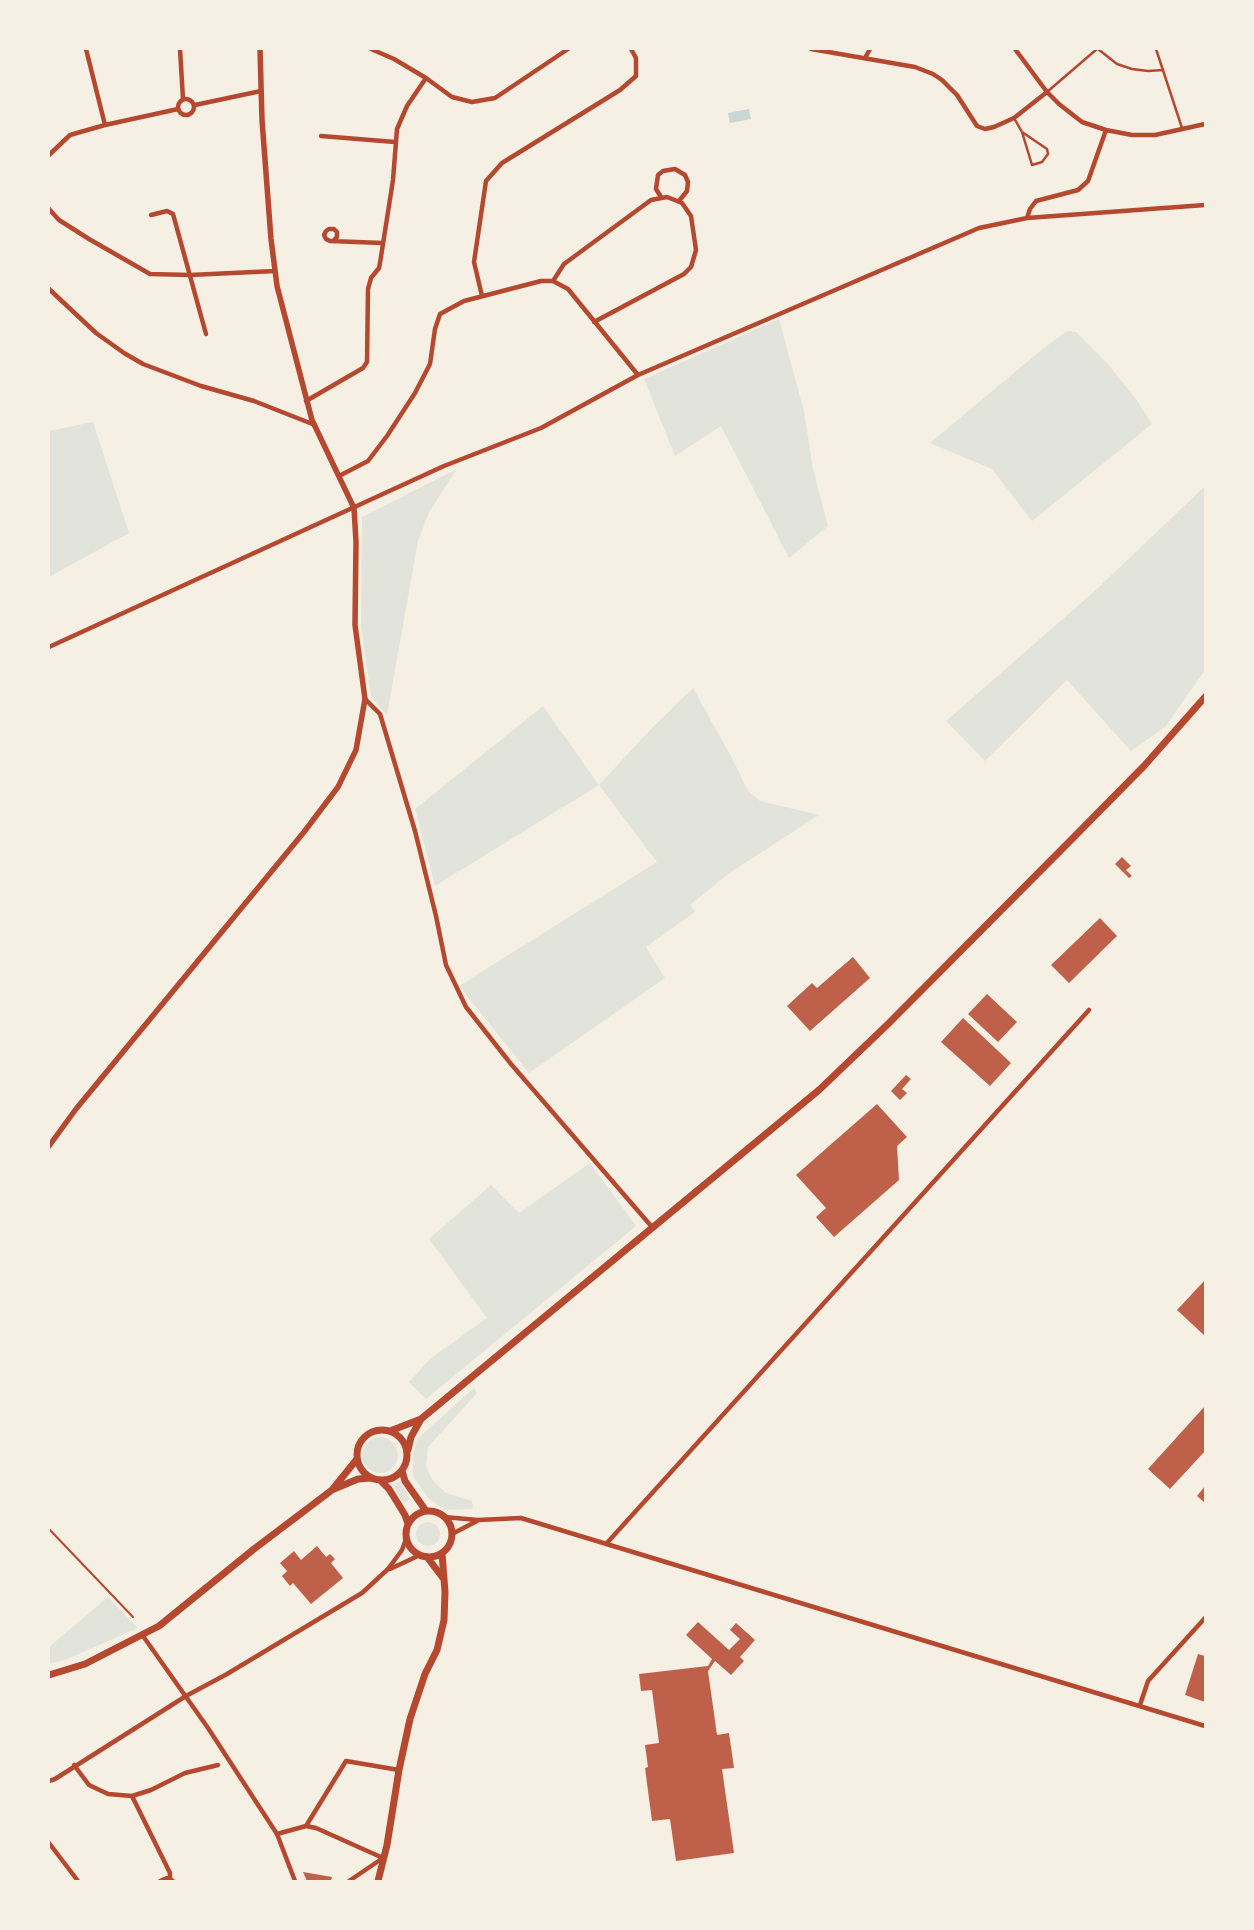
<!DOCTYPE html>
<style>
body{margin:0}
#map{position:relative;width:1254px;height:1930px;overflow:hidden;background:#f6efe4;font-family:"Golos Text",sans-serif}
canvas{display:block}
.frame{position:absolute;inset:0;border:50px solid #f6efe4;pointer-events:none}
</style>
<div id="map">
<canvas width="1254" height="1930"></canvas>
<div class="frame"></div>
</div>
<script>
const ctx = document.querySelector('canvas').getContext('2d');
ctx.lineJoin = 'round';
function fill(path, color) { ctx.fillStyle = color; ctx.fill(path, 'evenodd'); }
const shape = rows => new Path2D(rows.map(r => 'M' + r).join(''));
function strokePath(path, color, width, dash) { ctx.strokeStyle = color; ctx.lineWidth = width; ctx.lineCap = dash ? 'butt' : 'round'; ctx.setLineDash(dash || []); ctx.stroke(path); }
fill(shape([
 [779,319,804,411,813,469,828,526,789,558,721,426,675,456,644,379],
 [1067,331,1076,332,1107,363,1136,399,1152,424,1032,521,992,469,930,443,1040,351],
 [93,422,129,533,49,577,49,431],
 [457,469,429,512,418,541,387,715,371,697,361,627,362,517],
 [1205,486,1205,670,1165,727,1131,751,1067,680,985,761,946,721,1098,588],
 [693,688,732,758,748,791,760,801,819,815,728,874,690,905,695,912,646,947,665,978,529,1073,459,986,657,862,599,785,435,886,415,809,543,706,599,785,652,728],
 [590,1163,636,1226,426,1399,409,1382,431,1358,487,1318,429,1239,491,1185,519,1213],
 [474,1388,477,1393,428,1447,426,1466,433,1481,446,1493,472,1501,473,1509,445,1510,428,1498,413,1476,413,1454,417,1439],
 '362 1455a18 18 0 1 1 36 0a18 18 0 1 1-36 0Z',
 [400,1481,410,1499,403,1503,393,1485],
 '416 1534a12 12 0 1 1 24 0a12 12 0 1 1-24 0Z',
 [108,1597,138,1628,65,1660,49,1664,49,1647]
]), '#e2e4dc');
fill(shape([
 [749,109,751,119,730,123,728,113]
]), '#c9d6d2');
fill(shape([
 [1122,857,1131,866,1126,870,1132,876,1129,878,1115,864],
 [1100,918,1117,936,1069,983,1051,965],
 [853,957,870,978,810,1031,787,1006,812,983,817,988],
 [987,994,1017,1022,998,1042,968,1014],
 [963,1018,1011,1063,990,1086,941,1042],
 [906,1075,911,1079,902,1089,907,1093,900,1100,891,1091],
 [877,1104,907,1137,897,1146,899,1180,834,1237,816,1217,826,1208,796,1175],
 [1205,1280,1205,1336,1177,1310],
 [1205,1406,1205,1451,1170,1489,1148,1469],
 [1205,1486,1205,1503,1197,1496],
 [317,1546,326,1557,330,1554,335,1559,331,1563,343,1578,311,1604,293,1583,290,1586,282,1576,287,1571,280,1563,294,1551,301,1560],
 [698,1622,729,1650,740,1639,730,1630,736,1623,755,1640,740,1657,744,1661,731,1675,715,1661,708,1671,717,1735,729,1733,734,1768,722,1769,734,1853,676,1861,670,1819,652,1821,645,1768,648,1767,645,1745,659,1743,652,1690,641,1691,639,1674,708,1666,712,1659,686,1635],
 [1198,1654,1205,1656,1205,1702,1185,1695],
 [303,1872,332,1877,331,1881,307,1881]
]), '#bf614a');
strokePath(shape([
 [49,1529,133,1617]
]), '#b5482f', 2);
strokePath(shape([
 [1098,49,1117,64,1132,69,1148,71,1163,70],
 [1156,49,1182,128],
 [1047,92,1097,49],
 [1014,118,1022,132,1032,165,1042,162,1048,154,1047,149,1022,132]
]), '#b5482f', 2.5);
strokePath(shape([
 [86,49,105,125,178,109],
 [180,49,183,99],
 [371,49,394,59,426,78,452,97,472,102,495,98,568,49],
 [811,49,915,67,933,74,942,80,957,95,977,126,985,129,994,127,1014,118,1047,92],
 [1015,49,1047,92,1059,104,1082,122,1106,130,1132,135,1155,135,1205,124],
 [865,58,870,49],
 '178 107a8 8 0 1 1 16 0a8 8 0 1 1-16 0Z',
 [195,105,261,91],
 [321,136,395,142],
 [49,155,70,135,105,125],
 [661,197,656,189,658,175,663,171,675,169,685,175,688,182,687,191,679,201],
 [49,209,59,220,89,239,150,274,190,275,275,271],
 [151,215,167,211,173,214,206,334],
 [1027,218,1030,209,1036,201,1078,190,1088,181,1106,130],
 [334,240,337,237,337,232,334,229,329,229,326,231,324,235,326,239,330,241,382,243],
 [553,281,564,264,651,200,667,197,682,203,691,216,696,250,691,267,684,274,594,322],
 [49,289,96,333,124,353,143,364,201,386,254,401,315,425],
 [482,296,474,262,486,181,502,163,620,90,636,76,636,58,631,49],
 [306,401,363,368,367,362,368,289,371,278,379,268,380,263,393,180,397,129,407,106,426,78],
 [339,476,368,461,387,436,415,393,430,364,435,329,440,314,464,301,541,281,553,281,568,289,638,375],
 [49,647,444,466,541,428,638,375,979,228,1027,218,1205,205],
 [365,699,380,714,415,831,436,916,446,965,466,1007,511,1064,652,1227],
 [444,1517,478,1520,521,1518,1205,1726],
 [452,1534,477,1521],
 [606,1544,1089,1010],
 [390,1569,420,1555],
 [143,1636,208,1728,277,1834,295,1881],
 [1140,1705,1148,1681,1205,1618],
 [74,1765,89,1785,108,1794,132,1796,151,1790,185,1773,218,1765],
 [49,1781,55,1779,186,1696,227,1674,362,1593,388,1569,402,1550,406,1539],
 [132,1796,170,1873,170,1878],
 [306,1826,346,1761,399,1770],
 [277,1834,306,1826,316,1828,383,1858],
 [49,1843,78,1881],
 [160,1881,167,1878,173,1881],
 [349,1881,383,1858]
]), '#b5482f', 4.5);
strokePath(shape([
 [49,1146,76,1109,304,832,338,787,356,750,365,699,355,625,356,542,354,508,312,420,277,286,271,239,262,120,260,49]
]), '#b5482f', 5.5);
strokePath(shape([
 '357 1455a25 25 0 1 1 50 0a25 25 0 1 1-50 0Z',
 [390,1431,421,1419,819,1090,888,1024,1073,838,1144,766,1205,697],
 [408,1450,411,1437,421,1419],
 [402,1471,405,1481,426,1511],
 [380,1480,389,1489,405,1515,408,1524],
 [334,1489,358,1479,371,1478],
 '406 1534a23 23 0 1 1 46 0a23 23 0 1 1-46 0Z',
 [427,1557,443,1578],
 [49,1675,85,1664,159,1626,254,1549,332,1490,357,1459],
 [378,1881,387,1845,399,1770,410,1719,425,1674,437,1650,444,1620,445,1592,442,1553]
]), '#b5482f', 7);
</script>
